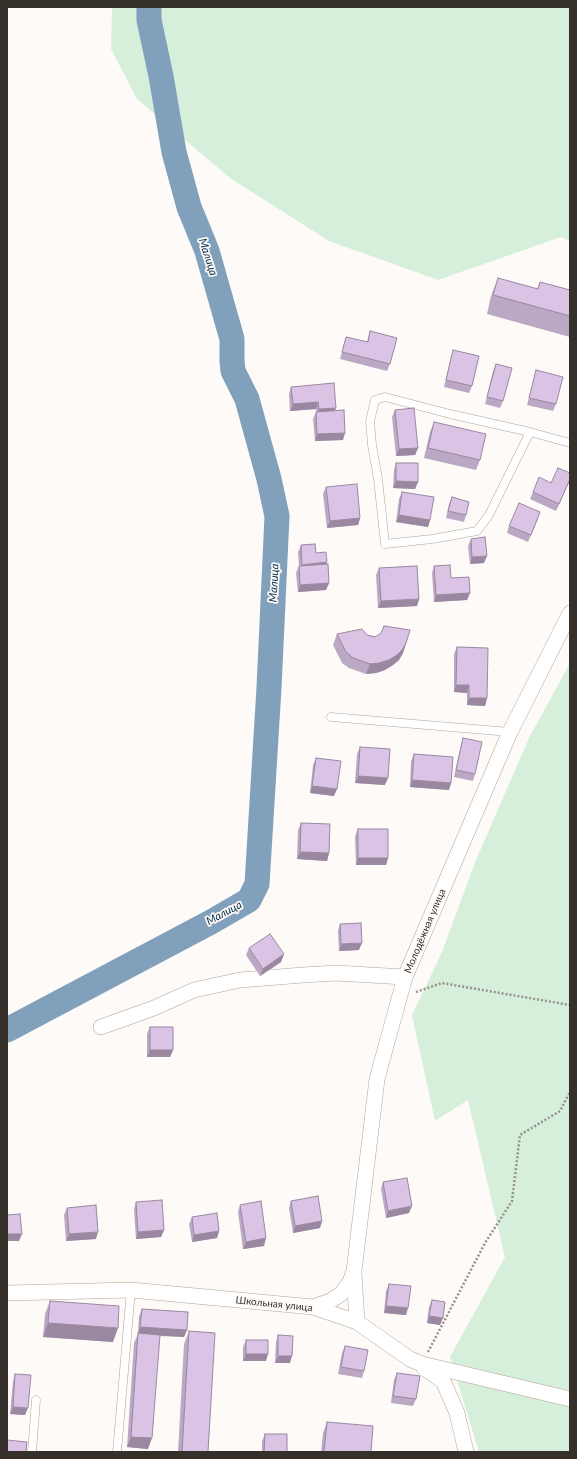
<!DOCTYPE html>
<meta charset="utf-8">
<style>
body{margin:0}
#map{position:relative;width:577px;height:1459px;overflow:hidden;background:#fdfaf7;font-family:Lato,sans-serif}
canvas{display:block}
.frame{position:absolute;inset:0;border:8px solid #36302a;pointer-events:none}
</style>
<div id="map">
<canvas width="577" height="1459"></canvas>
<div class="frame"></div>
</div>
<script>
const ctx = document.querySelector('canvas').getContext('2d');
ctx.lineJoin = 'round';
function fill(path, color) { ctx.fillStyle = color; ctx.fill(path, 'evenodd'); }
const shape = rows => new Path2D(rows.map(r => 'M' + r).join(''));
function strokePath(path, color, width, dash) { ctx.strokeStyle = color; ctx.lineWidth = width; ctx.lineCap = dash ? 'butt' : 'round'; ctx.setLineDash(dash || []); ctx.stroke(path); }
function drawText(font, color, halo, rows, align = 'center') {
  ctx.font = font + ' Lato,sans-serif'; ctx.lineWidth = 3.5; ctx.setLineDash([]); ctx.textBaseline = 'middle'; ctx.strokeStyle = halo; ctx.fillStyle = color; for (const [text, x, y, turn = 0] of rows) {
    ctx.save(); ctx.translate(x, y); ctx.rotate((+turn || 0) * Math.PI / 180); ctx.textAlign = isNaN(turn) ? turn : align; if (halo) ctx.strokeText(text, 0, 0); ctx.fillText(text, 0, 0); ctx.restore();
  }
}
fill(shape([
 [112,7,570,7,570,241,561,237,438,280,329,241,230,178,137,99,111,49],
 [570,663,570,1452,479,1452,450,1357,505,1257,468,1100,435,1121,412,1015,442,952,476,860,529,738]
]), '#d6efdb');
strokePath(shape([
 [7,1030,211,922,249,900,257,884,269,688,277,516,269,479,247,399,233,371,232,361,232,339,207,251,189,207,174,152,161,76,149,20,149,7]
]), '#80a0bb', 25);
const lane = shape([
 [530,432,489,515,477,531,432,539,385,544,378,479,372,445,370,421,375,400,385,397,450,414,530,432,570,443],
 [331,717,510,732],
 [32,1452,36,1400],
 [117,1452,131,1290]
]);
const street = shape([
 [101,1027,154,1008,194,990,240,980,303,975,336,973,405,977],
 [354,1274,357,1322],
 [7,1293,131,1290,313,1307,357,1322,410,1359,422,1364,570,1399],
 [313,1307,330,1301,341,1294,350,1282,354,1271,377,1079,405,977,510,732,570,613],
 [424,1368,443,1381,457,1413,466,1452]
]);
strokePath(lane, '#b2a295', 9);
strokePath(street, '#b2a295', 16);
strokePath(shape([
 [416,992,442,983,570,1005],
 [428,1352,485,1243,512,1201,520,1135,560,1111,570,1092]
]), '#97928e', 2.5, [2, 2]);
strokePath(lane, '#fff', 8);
strokePath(street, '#fff', 15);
fill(shape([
 [498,278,537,289,540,282,570,290,570,337,487,314,491,296],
 [370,331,390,364,387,371,340,359,346,337,367,342],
 [453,350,472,386,469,393,444,387,451,357],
 [496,364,503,401,500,408,485,404,493,371],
 [536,370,556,404,553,411,527,405,534,378],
 [291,387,335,411,343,440,315,441,313,419,316,412,316,409,290,411,289,394],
 [395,410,418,448,415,455,396,456,392,417],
 [434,422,480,460,476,470,424,458,430,432],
 [396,463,418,482,415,489,393,488,394,470],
 [570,480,556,511,530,499,533,492,551,483],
 [326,487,360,518,358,525,327,528,323,494],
 [402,492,430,520,428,527,396,522,399,499],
 [452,497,466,515,464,522,446,518,449,504],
 [538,519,528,542,507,533,509,526],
 [471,539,484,563,470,564,468,546],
 [301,545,316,553,327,564,329,583,326,590,298,592,296,573,299,566,298,552],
 [434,566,470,593,467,600,434,602,432,573],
 [379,568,419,599,417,606,378,608,376,575],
 [337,634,367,635,406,643,403,653,399,660,393,665,385,670,376,673,366,674,349,668,342,663,333,645],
 [457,647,487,698,485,706,467,705,467,693,454,692,454,654],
 [463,738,475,774,473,781,454,777,461,745],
 [360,747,385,785,355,783,357,754],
 [414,754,451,783,449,790,410,787,411,761],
 [316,758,334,796,310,793,313,765],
 [301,823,329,853,327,861,297,859,298,830],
 [358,829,388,858,386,865,356,865,355,836],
 [340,924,359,950,339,951,338,931],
 [249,948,284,954,281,962,260,976,246,955],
 [150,1027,173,1050,170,1057,147,1057,147,1034],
 [383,1182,409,1213,386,1218,381,1189],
 [291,1201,322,1221,320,1228,293,1233,289,1208],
 [136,1202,164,1230,161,1237,136,1239,134,1209],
 [240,1205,264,1246,243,1249,238,1212],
 [67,1208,96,1239,66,1241,64,1215],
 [192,1217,219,1231,217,1238,192,1242,189,1224],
 [389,1284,406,1315,384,1313,386,1291],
 [432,1300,440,1325,427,1323,429,1307],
 [50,1301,113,1342,43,1337,45,1314],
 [142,1309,187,1330,184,1337,159,1336,148,1449,127,1447,134,1343,138,1334,139,1316],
 [189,1331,208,1452,178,1452,184,1344],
 [278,1335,290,1363,275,1363,276,1342],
 [246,1340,266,1361,243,1361,243,1347],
 [345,1346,364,1371,362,1378,338,1374,342,1353],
 [397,1373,416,1399,413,1406,391,1403,394,1380],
 [15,1374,25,1415,10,1414,13,1381],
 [327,1422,371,1452,321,1452,323,1433],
 [265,1434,287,1452,262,1452,262,1441]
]), '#bba8c5');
fill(shape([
 [318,402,316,409,290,411,293,404],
 [336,408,333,415,316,416,319,409],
 [345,433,343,440,315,441,317,434],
 [418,448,415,455,396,456,399,449],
 [570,479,570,480,556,511,559,504],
 [396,481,418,482,415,489,393,488],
 [399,515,430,520,428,527,396,522],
 [360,518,358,525,327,528,330,521],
 [487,556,484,563,470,564,472,557],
 [327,562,325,569,300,572,302,565],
 [329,583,326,590,298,592,300,585],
 [470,593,467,600,434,602,436,595],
 [419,599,417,606,378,608,381,601],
 [406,643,403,653,399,660,393,665,385,670,376,673,366,674,370,664],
 [456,685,469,685,467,693,454,692],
 [469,698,487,698,485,706,467,705],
 [358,776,388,778,385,785,355,783],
 [412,780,451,783,449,790,410,787],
 [312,786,337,789,334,796,310,793],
 [300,852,329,853,327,861,297,859],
 [358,858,388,858,386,865,356,865],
 [362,943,359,950,339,951,341,944],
 [284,954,281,962,260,976,263,969],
 [150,1050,173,1050,170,1057,147,1057],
 [412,1206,409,1213,386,1218,388,1211],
 [322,1221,320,1228,293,1233,295,1226],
 [164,1230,161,1237,136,1239,138,1232],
 [219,1231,217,1238,192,1242,194,1235],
 [98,1232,96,1239,66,1241,69,1234],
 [7,1234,22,1234,19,1241,7,1241],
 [266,1238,264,1246,243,1249,246,1242],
 [386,1306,408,1308,406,1315,384,1313],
 [429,1316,443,1318,440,1325,427,1323],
 [48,1323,118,1328,113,1342,43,1337],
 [140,1327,187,1330,184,1337,138,1334],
 [246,1354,268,1354,266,1361,243,1361],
 [278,1356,292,1356,290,1363,275,1363],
 [13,1407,28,1408,25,1415,10,1414],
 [131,1437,152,1438,148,1449,127,1447]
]), '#9988a0');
const building = shape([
 [498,278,538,289,540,282,570,290,570,316,493,295,498,278],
 [370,331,397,338,390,364,342,352,346,337,368,342,370,331],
 [453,350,479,356,472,386,446,380,453,350],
 [496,364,512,368,503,401,487,397,496,364],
 [536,370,563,377,556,404,529,398,536,370],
 [334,383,336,408,319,409,318,402,293,404,291,387,334,383],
 [414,408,418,448,399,449,395,410,414,408],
 [344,410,345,433,317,434,316,412,344,410],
 [434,422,486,434,480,460,428,448,434,422],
 [396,463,418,463,418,482,396,481,396,463],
 [558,468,570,473,570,479,559,504,533,492,539,477,551,483,558,468],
 [357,484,360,518,330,521,326,487,357,484],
 [402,492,434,497,430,520,399,515,402,492],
 [452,497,469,502,466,515,448,511,452,497],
 [519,503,540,512,531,535,509,526,519,503],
 [485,537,487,556,472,557,471,539,485,537],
 [315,544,316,553,326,552,327,562,302,565,301,545,315,544],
 [328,564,329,583,300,585,299,566,328,564],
 [450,565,451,578,469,577,470,593,436,595,434,566,450,565],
 [417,566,419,599,381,601,379,568,417,566],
 [384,626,410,630,406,643,402,650,397,655,389,660,379,663,370,664,353,658,346,652,337,634,362,629,367,635,375,637,381,633,384,626],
 [457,647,488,648,487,698,469,698,469,685,456,685,457,647],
 [463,738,482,742,475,774,456,770,463,738],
 [360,747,390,749,388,778,358,776,360,747],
 [414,754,453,757,451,783,412,780,414,754],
 [316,758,341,761,337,789,312,786,316,758],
 [301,823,330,824,329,853,300,852,301,823],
 [358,829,388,829,388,858,358,858,358,829],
 [361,923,362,943,341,944,340,924,361,923],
 [270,934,284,954,263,969,249,948,270,934],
 [150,1027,173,1027,173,1050,150,1050,150,1027],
 [407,1178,412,1206,388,1211,383,1182,407,1178],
 [318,1196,322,1221,295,1226,291,1201,318,1196],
 [162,1200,164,1230,138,1232,136,1202,162,1200],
 [261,1201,266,1238,246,1242,240,1205,261,1201],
 [96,1205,98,1232,69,1234,67,1208,96,1205],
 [217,1213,219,1231,194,1235,192,1217,217,1213],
 [20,1214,22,1234,7,1234,7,1215,20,1214],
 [389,1284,411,1286,408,1308,386,1306,389,1284],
 [432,1300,445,1302,443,1318,429,1316,432,1300],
 [50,1301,119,1306,118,1328,48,1323,50,1301],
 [142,1309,188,1312,187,1330,140,1327,142,1309],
 [189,1331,215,1333,208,1452,182,1452,189,1331],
 [138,1333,160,1335,152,1438,131,1437,138,1333],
 [278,1335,293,1336,292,1356,278,1356,278,1335],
 [246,1340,268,1340,268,1354,246,1354,246,1340],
 [345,1346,368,1350,364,1371,341,1367,345,1346],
 [397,1373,420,1376,416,1399,393,1396,397,1373],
 [15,1374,31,1375,28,1408,13,1407,15,1374],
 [327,1422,373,1426,371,1452,324,1452,327,1422],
 [265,1434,287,1434,287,1452,264,1452,265,1434],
 [7,1440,27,1442,26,1452,7,1452,7,1440]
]);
fill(building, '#dac3e5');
strokePath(building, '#9988a0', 1);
drawText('10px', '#36302a', '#fdfaf7', [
 ["Молодёжная улица",425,931,-67],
 ["Школьная улица",274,1304,6]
]);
drawText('italic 11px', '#042d49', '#fdfaf7', [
 ["Малица",208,257,72],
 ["Малица",274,583,-87],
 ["Малица",224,913,-28]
]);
</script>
